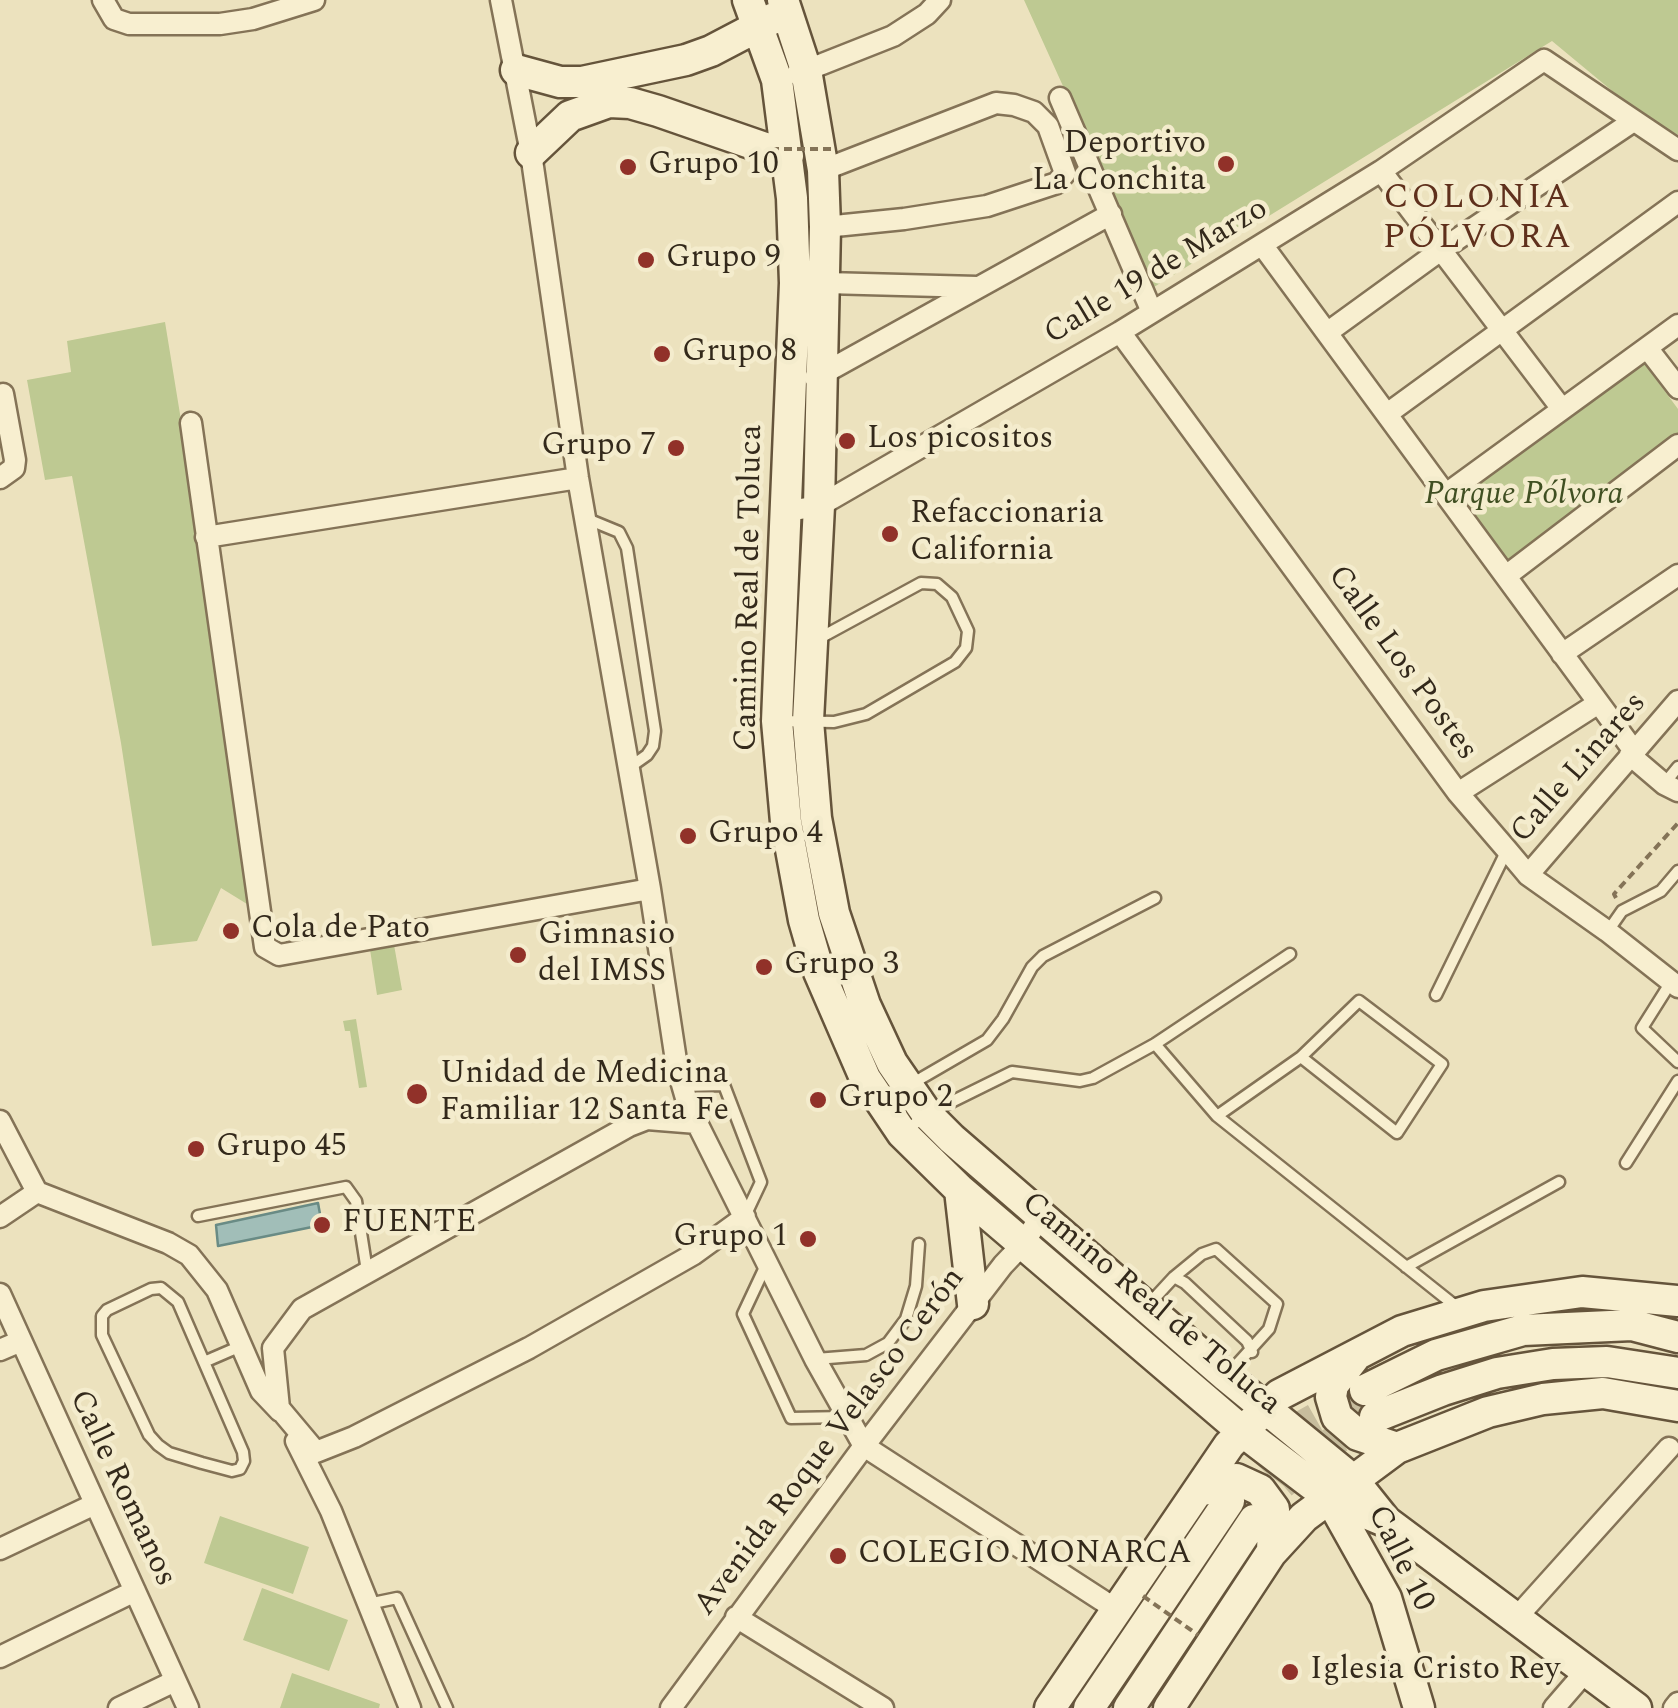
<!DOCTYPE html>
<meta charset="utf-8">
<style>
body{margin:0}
canvas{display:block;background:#ece2be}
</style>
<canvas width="1678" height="1708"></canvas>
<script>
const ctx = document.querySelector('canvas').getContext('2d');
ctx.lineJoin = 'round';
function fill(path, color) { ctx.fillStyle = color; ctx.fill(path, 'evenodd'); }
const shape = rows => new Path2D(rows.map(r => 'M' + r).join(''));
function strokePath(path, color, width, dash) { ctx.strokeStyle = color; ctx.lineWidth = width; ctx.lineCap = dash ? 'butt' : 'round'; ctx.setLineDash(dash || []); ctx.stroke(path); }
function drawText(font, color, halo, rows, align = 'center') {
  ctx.font = font + ' Spectral,serif'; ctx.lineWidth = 9; ctx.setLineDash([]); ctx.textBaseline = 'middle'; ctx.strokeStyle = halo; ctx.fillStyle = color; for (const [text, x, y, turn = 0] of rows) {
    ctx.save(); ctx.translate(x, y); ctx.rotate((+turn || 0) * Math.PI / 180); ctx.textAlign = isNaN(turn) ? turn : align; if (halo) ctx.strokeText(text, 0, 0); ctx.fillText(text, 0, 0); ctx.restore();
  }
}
fill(shape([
 [1024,0,1678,0,1678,135,1634,109,1552,41,1154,287],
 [165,322,259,899,247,904,221,888,197,941,152,946,121,743,72,476,45,480,27,380,71,372,67,341],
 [1644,363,1678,409,1678,436,1502,565,1452,497],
 [393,939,402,990,377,995,369,943],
 [356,1019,367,1087,359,1088,350,1031,345,1031,343,1021],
 [220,1516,309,1547,293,1594,204,1563],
 [262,1588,348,1620,329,1671,243,1640],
 [292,1673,380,1704,379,1708,280,1708]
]), '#bec992');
const water = shape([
 [318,1203,322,1225,218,1246,216,1225,318,1203]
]);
fill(water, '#a1beb8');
strokePath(water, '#698b85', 2.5);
strokePath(shape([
 [1229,1500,1294,1430,1365,1390],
 [1254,1520,1282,1484,1332,1442,1372,1419]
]), '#c7bd9d', 30, [30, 15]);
const lane = shape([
 [585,518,619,532,627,548,655,731,653,746,647,755,630,767],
 [778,721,834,722,866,714,955,662,966,648,968,631,952,597,937,584,921,583,818,639],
 [1664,784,1678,767],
 [1608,931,1622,911,1661,891,1678,871],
 [1671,982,1642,1028,1678,1062],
 [1436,995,1507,850],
 [1155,1044,1217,1116,1458,1308],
 [683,1086,724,1085,761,1182,745,1216],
 [882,1101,987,1040,1003,1019,1032,967,1043,956,1155,898],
 [1217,1116,1301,1057,1397,1133,1442,1064,1359,1001,1301,1057],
 [903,1133,927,1114,1012,1072,1080,1081,1093,1078,1155,1044,1290,954],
 [1626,1163,1678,1081],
 [198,1216,346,1187,356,1201,367,1271],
 [766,1265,743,1314,791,1418,846,1417],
 [1406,1267,1559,1182],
 [1174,1277,1185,1283,1247,1341,1252,1352],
 [1150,1303,1174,1277,1202,1254,1216,1249,1277,1304,1269,1329,1230,1372],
 [816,1359,866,1355,888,1343,906,1319,916,1286,919,1244],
 [204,1362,243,1452,244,1461,240,1469,232,1471,202,1463,169,1453,158,1445,149,1435,102,1335,102,1316,107,1310,151,1289,161,1288,178,1302,204,1362,241,1346],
 [368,1604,397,1598,447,1708]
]);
const street = shape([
 [103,0,114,19,129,24,220,24,253,19,314,0],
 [501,0,531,153,578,478,650,889,677,1067,688,1105,815,1359,864,1446,1117,1610],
 [797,74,893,36,927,14,940,0],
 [1060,98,1152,312],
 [823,170,996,103,1014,105,1034,112,1048,126,1065,173,1057,183,987,206,904,219,825,227],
 [1381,171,1562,409],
 [1263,246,1634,751],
 [826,283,977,287],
 [1120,332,1458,793,1507,850,1528,875,1607,931,1678,987],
 [1328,332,1441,250,1632,122],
 [1648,349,1678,388],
 [815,378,1111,214],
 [1387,414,1678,202],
 [191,423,265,947,279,955,650,889],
 [0,478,14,468,15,460,3,394],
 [1446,494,1678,325],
 [788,511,819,506,1120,332,1381,171,1544,60,1678,150],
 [206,537,578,478],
 [1506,576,1678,445],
 [1562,654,1678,575],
 [1630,755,1664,784,1678,791],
 [1458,793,1597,704],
 [1528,875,1678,701],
 [0,1121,37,1192],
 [697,1123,647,1119,629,1126,302,1309,273,1348,279,1408,316,1452,354,1437,529,1348,694,1254,745,1217],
 [37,1192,168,1243,189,1255,217,1290,261,1391,280,1411],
 [0,1217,37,1192],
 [0,1294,188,1708],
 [0,1350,21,1341],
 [296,1441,331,1511,410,1708],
 [0,1549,95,1504],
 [736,1617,883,1708],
 [1517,1617,1669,1448],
 [0,1657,135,1591],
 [119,1708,175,1681],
 [671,1708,864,1446,1003,1265,1023,1244,1041,1216],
 [1554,1708,1586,1671],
 [1674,1708,1678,1703]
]);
const secondary = shape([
 [748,0,777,80,792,198,795,283,777,721,786,822,804,920,819,972,865,1078,902,1133,960,1190,1242,1431,1330,1498,1387,1522,1636,1708],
 [783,0,806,70,823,170,825,227,819,506,808,721,816,818,834,913,865,1005,892,1063,927,1114,952,1139,1226,1376,1353,1480,1385,1520],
 [516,70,560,82,582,82,686,60,711,51,774,18],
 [531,153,570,116,609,102,630,103,658,111,788,156],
 [960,1190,973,1304],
 [1354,1358,1333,1385,1331,1397,1337,1417,1358,1435,1397,1448],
 [1365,1390,1436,1355,1523,1330,1632,1325,1678,1337],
 [1375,1417,1443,1390,1497,1373,1553,1364,1607,1362,1678,1373],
 [1197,1492,1236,1479,1260,1490,1274,1509,1272,1550],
 [1330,1498,1386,1598,1419,1708],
 [1050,1708,1229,1445,1279,1395,1402,1331,1484,1306,1582,1292,1678,1301],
 [1089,1708,1229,1501],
 [1129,1708,1254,1520],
 [1169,1708,1271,1553,1304,1517,1397,1448,1488,1412,1543,1399,1603,1393,1678,1406]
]);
strokePath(lane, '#847357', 15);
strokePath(street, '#847357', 25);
strokePath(secondary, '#65543b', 35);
strokePath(shape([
 [1616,898,1614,894,1678,823]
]), '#847357', 4, [8, 5]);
strokePath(lane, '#f8efd0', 10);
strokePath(street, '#f8efd0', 20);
strokePath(secondary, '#f8efd0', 30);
strokePath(shape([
 [771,149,835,149],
 [1143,1596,1198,1635]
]), '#847357', 4, [8, 5]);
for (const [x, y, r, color] of [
 [1226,164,10,"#913129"],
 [628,167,10,"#913129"],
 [646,260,10,"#913129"],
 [662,354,10,"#913129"],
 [847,441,10,"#913129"],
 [676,448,10,"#913129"],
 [890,534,10,"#913129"],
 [688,836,10,"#913129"],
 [231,931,10,"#913129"],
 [518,955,10,"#913129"],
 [764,967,10,"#913129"],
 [417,1094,12,"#913129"],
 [818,1100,10,"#913129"],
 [196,1149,10,"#913129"],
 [322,1225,10,"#913129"],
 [808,1239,10,"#913129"],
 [838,1556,10,"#913129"],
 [1290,1672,10,"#913129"]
]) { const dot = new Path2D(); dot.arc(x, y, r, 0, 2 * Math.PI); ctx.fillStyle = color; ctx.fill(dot); strokePath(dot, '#f4eccd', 4); }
drawText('32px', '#33291b', '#f4eccd', [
 ["Deportivo",1206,146,"right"],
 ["La Conchita",1206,183,"right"],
 ["Grupo 10",648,167],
 ["Grupo 9",666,260],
 ["Grupo 8",682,354],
 ["Los picositos",867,441],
 ["Grupo 7",656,448,"right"],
 ["Refaccionaria",910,516],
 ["California",910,553],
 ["Grupo 4",708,836],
 ["Cola de Pato",251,931],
 ["Gimnasio",538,937],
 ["del IMSS",538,974],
 ["Grupo 3",784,967],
 ["Unidad de Medicina",440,1076],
 ["Familiar 12 Santa Fe",440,1113],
 ["Grupo 2",838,1100],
 ["Grupo 45",216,1149],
 ["FUENTE",342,1225],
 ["Grupo 1",788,1239,"right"],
 ["COLEGIO MONARCA",858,1556],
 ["Iglesia Cristo Rey",1310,1672]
], 'left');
drawText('32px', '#33291b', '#f4eccd', [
 ["Calle 19 de Marzo",1157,273,-31],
 ["Camino Real de Toluca",751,588,-89],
 ["Calle Los Postes",1401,664,54],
 ["Calle Linares",1580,769,-49],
 ["Camino Real de Toluca",1150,1305,40],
 ["Avenida Roque Velasco Cerón",831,1443,-53],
 ["Calle Romanos",121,1489,65],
 ["Calle 10",1399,1559,64]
]);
drawText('italic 32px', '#404f22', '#f4eccd', [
 ["Parque Pólvora",1524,497]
]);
ctx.letterSpacing = '2.5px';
drawText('35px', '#5f301c', '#f4eccd', [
 ["COLONIA",1478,200],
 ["PÓLVORA",1478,240]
]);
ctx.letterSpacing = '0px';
</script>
